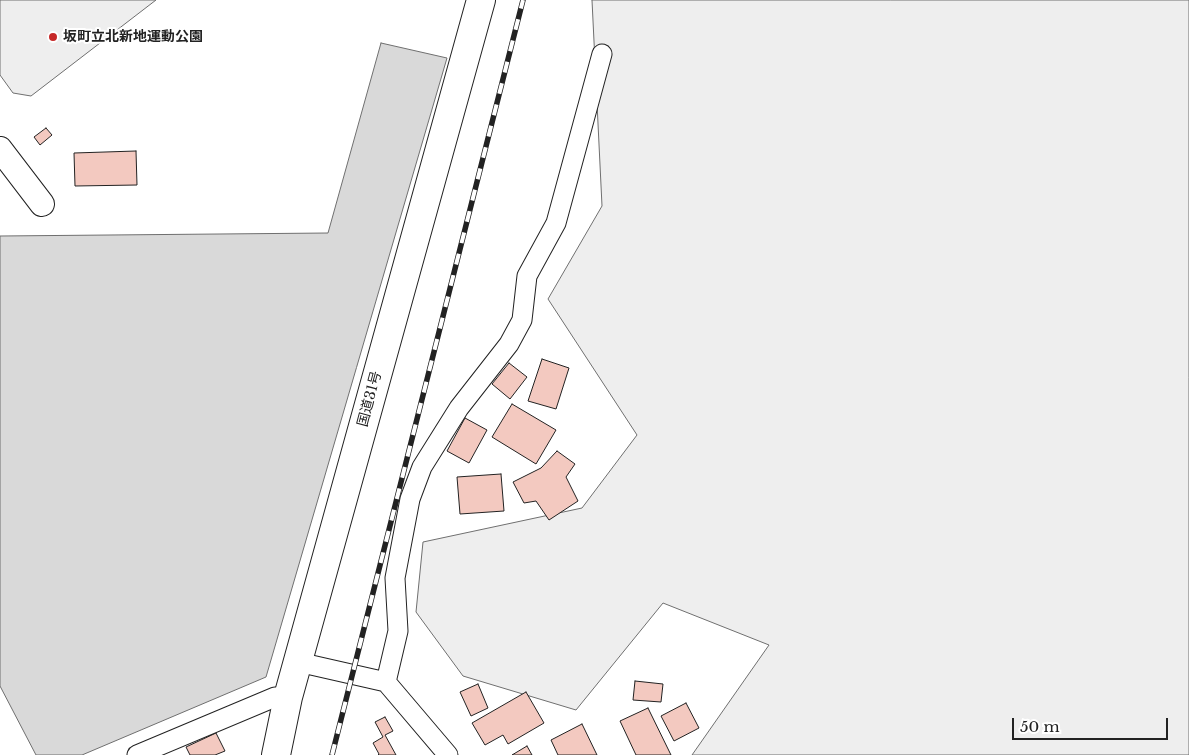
<!DOCTYPE html>
<meta charset="utf-8">
<style>
body{margin:0}
#map{position:relative;width:1189px;height:755px;overflow:hidden;background:#fff;font-family:"Libre Baskerville",serif}
canvas{display:block}
.scale{position:absolute;left:1012px;top:718px;width:156px;height:22px;box-sizing:border-box;border:2px solid #222;border-top:0;padding-left:6px;font-size:15px;line-height:18px;white-space:nowrap;color:#222;-webkit-text-stroke:4px #fff;paint-order:stroke}
</style>
<div id="map">
<canvas width="1189" height="755"></canvas>
<div class="scale">50 m</div>
</div>
<script>
const ctx = document.querySelector('canvas').getContext('2d');
ctx.lineJoin = 'round';
function fill(path, color) { ctx.fillStyle = color; ctx.fill(path, 'evenodd'); }
const shape = rows => new Path2D(rows.map(r => 'M' + r).join(''));
function strokePath(path, color, width, dash) { ctx.strokeStyle = color; ctx.lineWidth = width; ctx.lineCap = dash ? 'butt' : 'round'; ctx.setLineDash(dash || []); ctx.stroke(path); }
function drawText(font, color, halo, rows, align = 'center') {
  ctx.font = font + ' "Libre Baskerville","Noto Sans JP",serif'; ctx.lineWidth = 4; ctx.setLineDash([]); ctx.textBaseline = 'middle'; ctx.strokeStyle = halo; ctx.fillStyle = color; for (const [text, x, y, turn = 0] of rows) {
    ctx.save(); ctx.translate(x, y); ctx.rotate((+turn || 0) * Math.PI / 180); ctx.textAlign = isNaN(turn) ? turn : align; if (halo) ctx.strokeText(text, 0, 0); ctx.fillText(text, 0, 0); ctx.restore();
  }
}
const green = shape([
 [0,0,156,0,31,96,13,93,0,75,0,0],
 [592,0,1189,0,1189,755,692,755,769,645,663,603,576,710,463,676,416,612,423,542,582,508,637,435,548,299,602,206,592,0]
]);
fill(green, '#eee');
strokePath(green, '#6f6f6f', 1);
const water = shape([
 [381,43,447,58,266,677,82,755,36,755,0,686,0,236,328,233,381,43]
]);
fill(water, '#d9d9d9');
strokePath(water, '#6f6f6f', 1);
const building = shape([
 [46,128,52,135,40,145,34,137,46,128],
 [136,151,137,185,75,186,74,153,136,151],
 [542,359,569,368,556,409,528,401,542,359],
 [509,363,527,377,510,399,492,384,509,363],
 [512,404,556,430,536,464,492,437,512,404],
 [465,418,487,430,469,463,447,451,465,418],
 [557,451,575,464,566,477,578,501,549,520,536,501,524,503,513,482,541,468,557,451],
 [501,474,504,511,460,514,457,477,501,474],
 [635,681,663,684,661,702,633,700,635,681],
 [478,684,488,708,471,716,460,692,478,684],
 [526,692,544,723,508,744,503,735,485,745,472,723,526,692],
 [686,703,699,728,674,741,661,716,686,703],
 [648,708,671,755,636,755,620,721,648,708],
 [385,717,393,731,385,735,396,755,378,755,379,754,373,743,383,737,375,722,385,717],
 [582,724,597,755,558,755,551,740,582,724],
 [216,733,225,751,215,755,190,755,186,747,216,733],
 [527,746,532,755,512,755,527,746]
]);
fill(building, '#f3c9c0');
strokePath(building, '#222', 1);
const minor = shape([
 [298,662,386,682,448,755],
 [386,682,398,631,395,578,410,499,422,467,459,408,509,344,522,320,527,276,556,223,602,54],
 [137,755,275,697,288,697]
]);
const tertiary = shape([
 [0,149,42,204]
]);
const trunk = shape([
 [276,755,288,697,481,0]
]);
strokePath(minor, '#222', 21);
strokePath(tertiary, '#222', 26);
strokePath(trunk, '#222', 30);
strokePath(minor, '#fff', 19);
strokePath(tertiary, '#fff', 24);
strokePath(trunk, '#fff', 28);
const rail = shape([
 [332,755,523,0]
]);
strokePath(rail, '#222', 5.5);
strokePath(rail, '#fff', 4, [11]);
for (const [x, y, r, color] of [
 [53,37,5,"#c62828"]
]) { const dot = new Path2D(); dot.arc(x, y, r, 0, 2 * Math.PI); ctx.fillStyle = color; ctx.fill(dot); strokePath(dot, '#fff', 2); }
drawText('bold 14px', '#222', '#fff', [
 ["坂町立北新地運動公園",63,37]
], 'left');
drawText('14px', '#222', '#fff', [
 ["国道31号",370,399,-75]
]);
</script>
